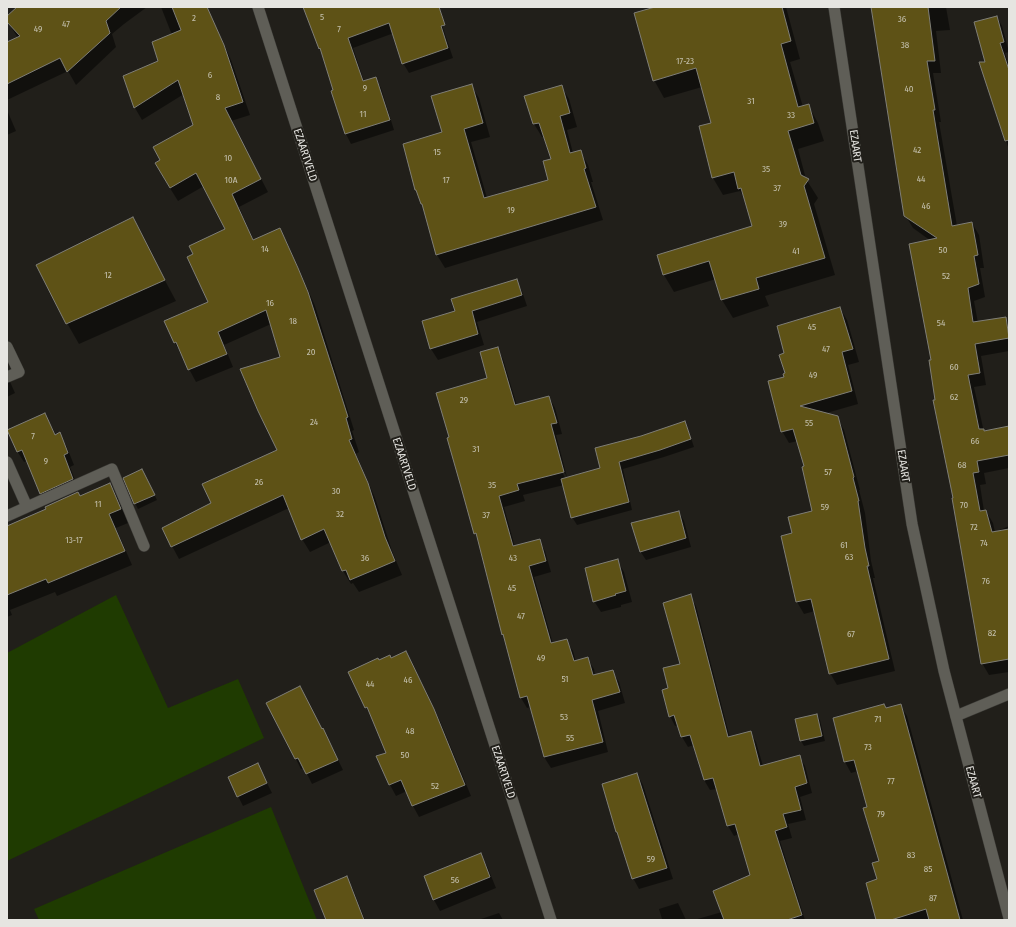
<!DOCTYPE html>
<style>
body{margin:0}
#map{position:relative;width:1016px;height:927px;overflow:hidden;background:#211f1a;font-family:"Fira Sans Condensed",sans-serif}
canvas{display:block}
.frame{position:absolute;inset:0;border:8px solid #e6e5e1;pointer-events:none}
</style>
<div id="map">
<canvas width="1016" height="927"></canvas>
<div class="frame"></div>
</div>
<script>
const ctx = document.querySelector('canvas').getContext('2d');
ctx.lineJoin = 'round';
function fill(path, color) { ctx.fillStyle = color; ctx.fill(path, 'evenodd'); }
const shape = rows => new Path2D(rows.map(r => 'M' + r).join(''));
function strokePath(path, color, width, dash) { ctx.strokeStyle = color; ctx.lineWidth = width; ctx.lineCap = dash ? 'butt' : 'round'; ctx.setLineDash(dash || []); ctx.stroke(path); }
function drawText(font, color, halo, rows, align = 'center') {
  ctx.font = font + ' "Fira Sans Condensed",sans-serif'; ctx.lineWidth = 4; ctx.setLineDash([]); ctx.textBaseline = 'middle'; ctx.strokeStyle = halo; ctx.fillStyle = color; for (const [text, x, y, turn = 0] of rows) {
    ctx.save(); ctx.translate(x, y); ctx.rotate((+turn || 0) * Math.PI / 180); ctx.textAlign = isNaN(turn) ? turn : align; if (halo) ctx.strokeText(text, 0, 0); ctx.fillText(text, 0, 0); ctx.restore();
  }
}
fill(shape([
 [116,595,168,708,238,679,264,738,7,861,7,653],
 [271,807,317,920,39,920,34,909]
]), '#1f3b01');
fill(shape([
 [19,7,147,7,124,24,112,34,116,47,76,85,68,71,7,100,7,43,18,38,7,21,7,17],
 [161,7,207,7,231,60,250,115,231,121,268,192,239,207,254,241,280,229,287,242,315,306,354,430,352,431,359,452,356,454,375,498,392,551,402,575,359,592,353,583,351,584,343,571,331,542,310,552,302,539,289,508,179,559,172,546,212,503,278,450,282,357,271,324,224,345,233,367,196,382,175,343,165,322,209,302,194,254,226,230,204,186,178,201,163,177,162,160,195,125,184,94,142,120,135,108,124,76,159,61,172,35],
 [304,7,408,7,442,25,453,58,409,73,403,63,394,33,353,48,364,81,375,78,381,88,394,130,351,144,346,134,322,53],
 [653,7,786,7,800,59,790,62,803,107,808,105,818,123,824,141,798,149,806,179,818,198,814,204,835,275,765,296,769,306,733,318,722,300,716,279,674,292,664,275,753,227,745,199,740,191,723,195,713,178,700,127,713,124,702,87,664,98,654,80],
 [872,7,946,7,950,30,936,31,941,73,933,73,941,122,939,122,957,226,972,223,979,235,984,268,980,268,985,297,974,301,978,323,1005,318,1009,325,1009,351,981,356,986,385,974,387,984,432,1009,427,1009,468,984,473,986,484,980,485,984,511,986,511,993,523,995,532,1009,526,1009,672,989,675,982,663,954,499,936,400,932,360,931,241,913,228,905,215],
 [997,17,1002,26,1009,52,1005,53,1009,66,1009,150,981,63,986,63],
 [471,85,479,98,490,137,471,142,487,198,549,180,552,160,544,136,542,137,534,124,526,97,561,86,569,99,577,127,567,130,573,153,580,151,588,165,593,182,591,182,603,220,445,268,437,255,425,209,422,204,443,133],
 [7,110,16,131,7,135],
 [132,219,176,301,79,344,67,323],
 [516,280,522,291,527,306,477,322,484,345,438,360,431,349,423,322,456,312],
 [840,308,847,320,859,362,848,365,858,404,823,414,837,417,844,430,860,490,859,490,865,513,871,561,875,578,873,578,895,671,837,685,830,673,815,611,804,614,797,602,782,537,793,534,813,511,805,467,798,441,789,443,782,431,786,374,786,354],
 [497,348,503,359,517,406,549,397,555,408,562,434,556,435,567,477,562,468,560,469,566,479,602,469,641,436,684,422,688,429,694,447,664,457,623,469,632,510,577,525,572,517,564,485,523,495,525,501,504,507,515,547,539,540,545,551,551,572,534,577,553,644,566,641,573,651,576,662,587,658,594,669,595,675,612,671,619,682,625,703,598,711,608,752,551,768,544,757,531,707,527,708,521,698,483,559,462,487],
 [7,375,15,393,7,397],
 [45,415,56,435,59,434,66,445,74,465,70,467,79,490,47,504,41,493,27,461,24,462,17,451],
 [145,476,157,500,138,509,135,503],
 [110,484,118,498,128,523,116,528,132,565,57,596,55,592,10,610,12,615,7,617,7,550,80,497],
 [679,512,684,521,691,547,646,560,640,551],
 [617,560,624,572,632,602,621,605,621,607,601,612,594,601],
 [690,596,696,606,730,738,750,732,756,742,763,766,799,756,805,766,812,793,800,797,806,820,788,824,792,838,780,841,805,920,694,920,722,912,751,875,739,834,734,836,728,826,717,789,710,790,704,780,694,745,688,747,682,737,678,725,675,726,670,716,669,689,681,664],
 [406,652,440,721,471,796,419,817,413,806,407,791,396,796,390,785,387,753,372,718,366,707,379,661,391,659],
 [267,703,323,729,343,770,312,784,304,768,301,769,296,759],
 [900,705,907,716,963,920,877,920,878,880,880,862,868,807,858,771,851,773,845,762,834,718,886,709],
 [817,715,820,720,825,741,804,746,801,741],
 [637,774,643,785,673,879,639,889,633,878,620,837,617,832],
 [263,775,272,793,243,806,238,796],
 [481,855,487,866,496,888,440,911,434,900,425,877],
 [346,878,353,889,365,920,327,920],
 [678,903,686,920,658,920,662,919,659,909],
 [499,913,503,920,478,920]
]), '#0007');
const building = shape([
 [17,7,121,7,106,21,110,33,67,72,60,58,7,84,7,42,20,36,7,22,7,16,17,7],
 [172,7,207,7,224,45,243,102,225,108,261,179,232,194,253,240,280,228,298,268,308,292,348,417,346,418,352,439,349,440,368,483,385,537,395,561,350,580,346,570,342,571,324,529,301,540,283,495,171,547,162,528,211,503,202,484,277,450,258,411,240,369,280,357,266,310,218,332,227,354,188,370,176,342,174,343,164,321,208,302,187,257,193,254,189,246,225,229,196,173,170,188,155,163,160,160,153,147,193,125,178,80,134,108,123,76,158,61,152,42,181,30,172,7],
 [303,7,439,7,445,25,441,26,448,48,402,64,389,23,348,38,363,81,376,77,390,120,345,134,331,91,333,90,320,48,319,49,303,7],
 [655,7,782,7,791,41,781,44,798,107,809,104,814,123,788,131,801,175,809,179,804,186,825,258,756,278,759,289,721,300,709,261,663,275,657,255,752,226,741,188,738,189,734,172,712,178,699,126,711,123,696,68,653,81,634,13,655,7],
 [871,7,928,7,935,61,927,61,935,110,933,110,952,226,972,222,978,255,974,256,979,284,968,288,973,322,1006,317,1009,338,975,344,980,373,968,375,979,429,984,429,984,431,1009,426,1009,455,977,461,979,472,973,473,980,511,986,510,992,532,1009,529,1009,659,981,664,952,498,953,498,933,400,935,400,929,360,931,360,909,244,937,238,904,216,871,7],
 [997,16,1004,42,1000,43,1009,70,1009,140,1005,141,979,62,985,62,974,22,997,16],
 [472,84,483,123,464,129,484,198,548,180,543,161,551,159,539,123,533,124,524,96,562,85,570,113,560,116,570,153,581,150,586,168,584,169,596,207,436,255,422,204,421,204,416,190,415,190,403,144,442,132,431,96,472,84],
 [133,217,165,280,66,324,36,265,133,217],
 [517,279,522,295,472,311,478,334,430,349,422,321,455,311,451,299,517,279],
 [840,307,853,349,842,352,852,391,800,406,838,416,854,477,853,478,859,501,858,501,865,548,869,566,867,566,889,659,829,674,811,599,796,602,781,536,792,533,788,517,812,511,802,467,804,466,793,429,781,432,768,381,784,377,783,374,785,373,779,355,784,353,777,326,840,307],
 [498,347,515,405,549,396,557,423,551,424,564,472,517,484,519,490,499,496,513,546,540,539,546,561,529,566,551,643,567,639,574,661,588,657,593,675,613,670,620,692,592,700,603,742,544,757,527,696,520,698,503,634,502,635,476,533,474,534,461,487,447,438,449,437,436,393,487,378,480,352,498,347],
 [45,413,55,435,60,432,68,453,64,455,73,479,40,494,22,450,17,452,7,430,45,413],
 [685,421,691,439,660,450,619,462,629,502,571,518,561,479,600,468,595,448,641,436,685,421],
 [142,469,155,495,134,504,123,478,142,469],
 [110,483,121,509,109,514,125,551,48,583,46,579,7,595,7,526,46,509,45,507,78,492,80,496,110,483],
 [679,511,686,538,640,552,631,523,679,511],
 [618,559,626,591,615,594,616,595,593,602,585,568,618,559],
 [691,594,728,737,751,731,760,766,800,755,807,783,795,787,801,810,783,814,787,827,775,831,802,915,787,920,724,920,713,891,750,875,735,824,727,826,713,778,704,780,690,735,681,737,674,715,669,717,662,690,668,688,663,668,680,664,663,603,691,594],
 [406,651,434,709,465,785,412,806,401,780,389,785,376,756,386,753,367,707,365,708,348,672,378,658,379,660,390,655,391,658,406,651],
 [300,686,322,729,323,728,338,760,306,774,298,758,295,759,266,703,300,686],
 [884,704,886,708,901,704,960,920,929,920,926,909,891,920,876,920,866,883,877,879,872,863,879,861,863,808,867,807,854,760,844,762,833,718,884,704],
 [817,714,822,736,800,741,795,719,817,714],
 [258,763,267,783,237,797,228,777,258,763],
 [637,773,667,868,632,879,617,832,616,832,602,784,637,773],
 [481,853,490,877,433,900,424,876,481,853],
 [347,876,364,920,326,920,314,890,347,876]
]);
fill(building, '#5e5216');
strokePath(building, '#7f7e77', 1);
const minor = shape([
 [258,7,551,920],
 [7,347,19,372,7,377],
 [7,462,27,507,7,516],
 [27,507,112,469,144,546],
 [956,716,1009,694]
]);
const secondary = shape([
 [834,7,912,524,944,671,1009,918]
]);
strokePath(minor, '#3a3935', 12);
strokePath(secondary, '#3a3935', 12);
strokePath(minor, '#5f5e57', 11);
strokePath(secondary, '#5f5e57', 11);
drawText('9px', '#c4c0ae', null, [
 ["5",322,17],
 ["2",194,18],
 ["36",902,19],
 ["47",66,24],
 ["49",38,29],
 ["7",339,29],
 ["38",905,45],
 ["17-23",685,61],
 ["6",210,75],
 ["9",365,88],
 ["40",909,89],
 ["8",218,97],
 ["31",751,101],
 ["11",363,114],
 ["33",791,115],
 ["42",917,150],
 ["15",437,152],
 ["10",228,158],
 ["35",766,169],
 ["44",921,179],
 ["10A",231,180],
 ["17",446,180],
 ["37",777,188],
 ["46",926,206],
 ["19",511,210],
 ["39",783,224],
 ["14",265,249],
 ["50",943,250],
 ["41",796,251],
 ["12",108,275],
 ["52",946,276],
 ["16",270,303],
 ["18",293,321],
 ["54",941,323],
 ["45",812,327],
 ["47",826,349],
 ["20",311,352],
 ["60",954,367],
 ["49",813,375],
 ["62",954,397],
 ["29",464,400],
 ["24",314,422],
 ["55",809,423],
 ["7",33,436],
 ["66",975,441],
 ["31",476,449],
 ["9",46,461],
 ["68",962,465],
 ["57",828,472],
 ["26",259,482],
 ["35",492,485],
 ["30",336,491],
 ["11",98,504],
 ["70",964,505],
 ["59",825,507],
 ["32",340,514],
 ["37",486,515],
 ["72",974,527],
 ["13-17",74,540],
 ["74",984,543],
 ["61",844,545],
 ["63",849,557],
 ["36",365,558],
 ["43",513,558],
 ["76",986,581],
 ["45",512,588],
 ["47",521,616],
 ["82",992,633],
 ["67",851,634],
 ["49",541,658],
 ["51",565,679],
 ["46",408,680],
 ["44",370,684],
 ["53",564,717],
 ["71",878,719],
 ["48",410,731],
 ["55",570,738],
 ["73",868,747],
 ["50",405,755],
 ["77",891,781],
 ["52",435,786],
 ["79",881,814],
 ["83",911,855],
 ["59",651,859],
 ["85",928,869],
 ["56",455,880],
 ["87",933,898]
]);
drawText('11px', '#e6e5e1', '#211f1a', [
 ["EZAART",855,146,82],
 ["EZAARTVELD",305,155,72],
 ["EZAARTVELD",404,464,72],
 ["EZAART",903,466,81],
 ["EZAARTVELD",503,772,72],
 ["EZAART",973,782,75]
]);
</script>
